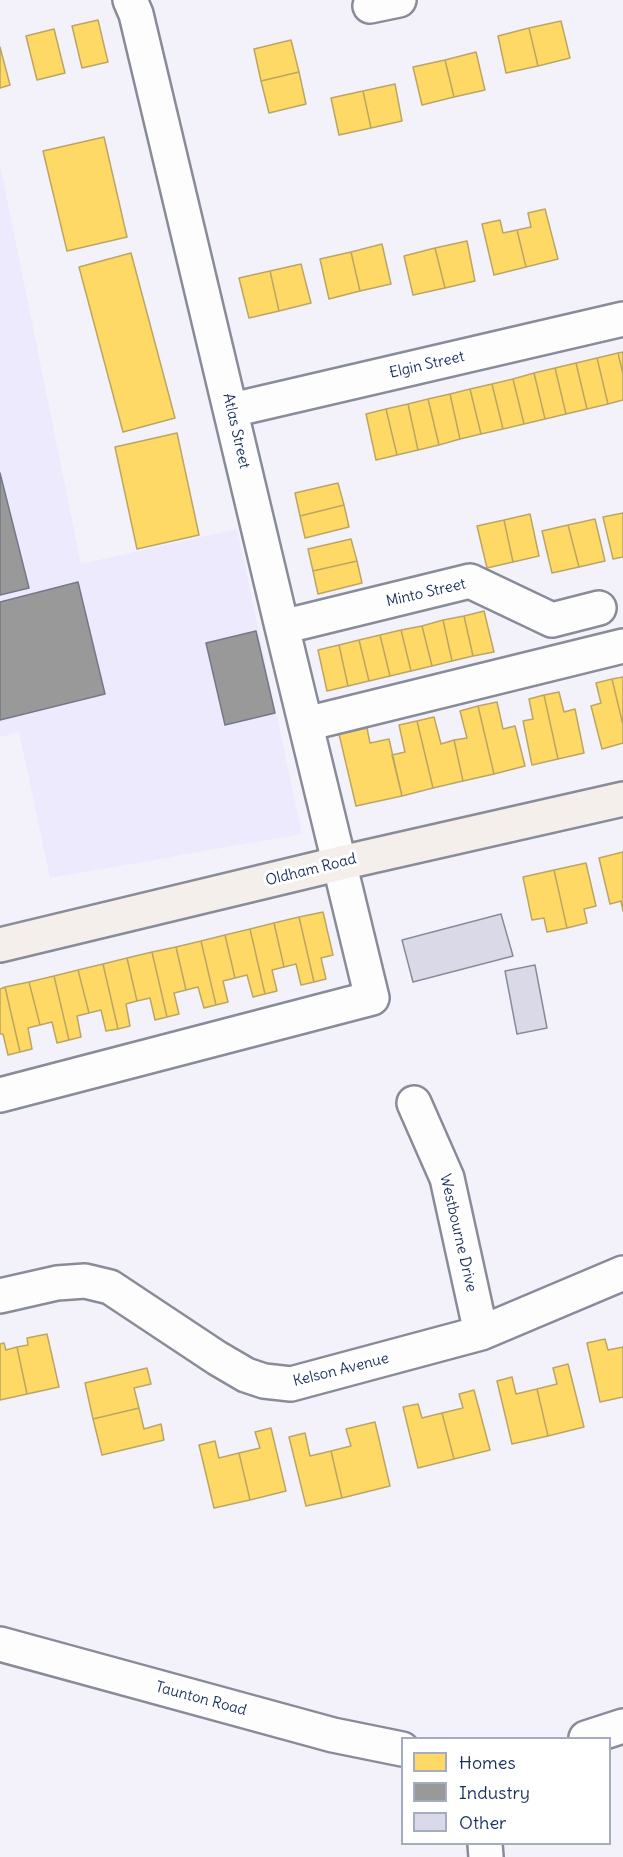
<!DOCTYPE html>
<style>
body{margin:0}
#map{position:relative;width:623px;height:1857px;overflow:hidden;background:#f3f2fa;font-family:Delius,sans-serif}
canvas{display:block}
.legend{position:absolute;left:401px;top:1737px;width:210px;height:108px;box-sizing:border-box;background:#fff;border:2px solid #a4acbf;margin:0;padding:8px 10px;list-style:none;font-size:18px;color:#1b2f5e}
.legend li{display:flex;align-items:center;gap:12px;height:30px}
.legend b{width:30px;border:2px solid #a4acbf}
</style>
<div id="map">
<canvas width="623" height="1857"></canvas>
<ul class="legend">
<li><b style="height:16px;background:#ffd966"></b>Homes</li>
<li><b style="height:16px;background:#999"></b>Industry</li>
<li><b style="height:16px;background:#d9d9e8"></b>Other</li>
</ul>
</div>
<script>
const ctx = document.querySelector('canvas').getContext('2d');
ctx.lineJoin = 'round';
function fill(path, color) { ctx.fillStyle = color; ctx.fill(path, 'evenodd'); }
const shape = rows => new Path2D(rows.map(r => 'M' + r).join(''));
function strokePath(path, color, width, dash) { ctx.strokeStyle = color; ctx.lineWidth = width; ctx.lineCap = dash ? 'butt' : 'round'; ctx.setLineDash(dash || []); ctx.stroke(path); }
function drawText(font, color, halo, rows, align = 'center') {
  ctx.font = font + ' Delius,sans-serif'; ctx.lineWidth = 6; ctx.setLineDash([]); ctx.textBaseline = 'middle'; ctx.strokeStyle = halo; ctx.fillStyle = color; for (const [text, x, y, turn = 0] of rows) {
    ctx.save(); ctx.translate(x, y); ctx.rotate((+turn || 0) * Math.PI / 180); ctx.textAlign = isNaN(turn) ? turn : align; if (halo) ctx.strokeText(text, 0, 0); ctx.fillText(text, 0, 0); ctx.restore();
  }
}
fill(shape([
 [0,165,81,564,237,529,302,834,50,878,19,732,0,737]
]), '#eceafc');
const homes = shape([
 [98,20,108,62,82,68,72,26,98,20],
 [561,21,570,58,538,66,529,28,561,21],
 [529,28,538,66,506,73,498,36,529,28],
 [54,29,65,73,37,80,26,36,54,29],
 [291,40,299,72,261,81,254,49,291,40],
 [0,47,10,85,0,88,0,47],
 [476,52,485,90,454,97,445,60,476,52],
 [445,60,454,97,422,105,413,67,445,60],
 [299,72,306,104,269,113,261,81,299,72],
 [395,84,402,121,371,128,363,91,395,84],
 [363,91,371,128,339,135,331,98,363,91],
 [104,137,127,237,67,251,43,151,104,137],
 [545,209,558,259,526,267,517,230,531,227,528,213,545,209],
 [500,220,503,233,517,230,526,267,494,275,482,224,500,220],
 [467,241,475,281,445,288,435,248,467,241],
 [382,244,391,284,360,291,351,252,382,244],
 [435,248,445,288,413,295,404,256,435,248],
 [351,252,360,291,329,299,320,259,351,252],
 [131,253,175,418,123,432,79,267,131,253],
 [301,264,311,303,279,311,270,271,301,264],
 [270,271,279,311,249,318,239,278,270,271],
 [623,352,623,374,618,353,623,352],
 [618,353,623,374,623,400,608,404,597,358,618,353],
 [597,358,608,404,587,409,576,363,597,358],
 [576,363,587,409,566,414,555,368,576,363],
 [555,368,566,414,545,419,534,373,555,368],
 [534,373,545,419,524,424,513,379,534,373],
 [513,379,524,424,503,429,492,384,513,379],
 [492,384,503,429,481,434,470,389,492,384],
 [470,389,481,434,460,439,450,394,470,389],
 [450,394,460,439,439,445,428,399,450,394],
 [428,399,439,445,418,450,408,404,428,399],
 [408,404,418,450,397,455,386,409,408,404],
 [386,409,397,455,376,460,366,414,386,409],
 [177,433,199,535,137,549,115,447,177,433],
 [338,483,344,505,300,516,295,493,338,483],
 [344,505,349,527,305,538,300,516,344,505],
 [623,513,623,557,613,559,603,517,623,513],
 [530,514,539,556,513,562,504,520,530,514],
 [595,519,605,561,579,567,568,525,595,519],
 [504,520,513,562,487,568,477,526,504,520],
 [568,525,579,567,552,573,542,531,568,525],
 [351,539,357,561,313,571,308,549,351,539],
 [357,561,362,583,318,594,313,571,357,561],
 [484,611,494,652,473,656,464,616,484,611],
 [464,616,473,656,452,661,443,620,464,616],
 [443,620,452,661,432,666,422,626,443,620],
 [422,626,432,666,411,671,401,630,422,626],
 [401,630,411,671,390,676,380,635,401,630],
 [380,635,390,676,369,681,359,640,380,635],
 [359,640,369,681,348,686,339,645,359,640],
 [339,645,348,686,327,691,318,650,339,645],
 [623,677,623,725,612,679,623,677],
 [612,679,623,725,623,743,602,749,591,706,601,703,596,683,612,679],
 [559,692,564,712,575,709,584,753,558,759,544,695,559,692],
 [544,695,558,759,532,765,523,721,533,719,529,699,544,695],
 [497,702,503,729,515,726,525,766,494,774,478,706,497,702],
 [478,706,494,774,463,781,454,740,467,738,460,711,478,706],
 [434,717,441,744,454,740,463,781,433,788,417,721,434,717],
 [417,721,433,788,402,796,392,755,405,752,399,725,417,721],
 [367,728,370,743,389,739,402,796,356,806,339,734,367,728],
 [623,852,623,911,621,901,610,904,599,858,623,852],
 [586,863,596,906,584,909,587,923,567,928,554,870,586,863],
 [554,870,567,928,547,932,544,918,532,920,523,877,554,870],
 [323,912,333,955,321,958,326,979,314,982,299,917,323,912],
 [299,917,314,982,301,985,296,964,284,967,274,923,299,917],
 [274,923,284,967,272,970,277,991,265,994,250,929,274,923],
 [250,929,265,994,253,997,247,975,235,978,225,935,250,929],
 [225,935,235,978,223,981,228,1002,216,1005,201,941,225,935],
 [201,941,216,1005,204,1008,198,987,186,990,176,947,201,941],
 [176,947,186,990,174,993,179,1014,167,1017,152,952,176,947],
 [152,952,167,1017,155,1020,150,998,137,1001,127,958,152,952],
 [127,958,137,1001,126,1004,130,1026,118,1029,103,964,127,958],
 [103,964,118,1029,106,1031,101,1010,89,1013,78,970,103,964],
 [78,970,89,1013,77,1016,81,1037,69,1040,54,976,78,970],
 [54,976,69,1040,57,1043,52,1022,40,1025,29,982,54,976],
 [29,982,40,1025,28,1028,32,1049,20,1052,5,987,29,982],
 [5,987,20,1052,8,1055,3,1034,0,1034,0,989,5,987],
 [47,1334,59,1387,27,1394,17,1347,28,1345,27,1338,47,1334],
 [605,1339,608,1350,623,1347,623,1397,600,1402,587,1343,605,1339],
 [4,1343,6,1350,17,1347,27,1394,0,1400,0,1344,4,1343],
 [568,1364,584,1427,548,1436,537,1389,557,1384,553,1368,568,1364],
 [147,1368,151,1384,134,1388,139,1408,93,1419,85,1383,147,1368],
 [512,1377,516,1394,537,1389,548,1436,512,1444,497,1381,512,1377],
 [474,1390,490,1450,454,1459,442,1413,463,1408,459,1394,474,1390],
 [418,1404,422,1418,442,1413,454,1459,418,1468,403,1407,418,1404],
 [139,1408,144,1429,161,1424,164,1440,102,1455,93,1419,139,1408],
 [375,1422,390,1486,342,1498,331,1451,351,1446,346,1429,375,1422],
 [271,1428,286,1491,250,1500,239,1453,260,1448,255,1432,271,1428],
 [305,1433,310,1456,331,1451,342,1498,306,1506,289,1437,305,1433],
 [215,1441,219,1458,239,1453,250,1500,214,1508,199,1445,215,1441]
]);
fill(homes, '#ffd966');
strokePath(homes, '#bba664', 1.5);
const industry = shape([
 [0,473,29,588,0,595,0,473],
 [78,582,105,694,0,720,0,602,78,582],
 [256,631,275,713,225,725,206,643,256,631]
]);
fill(industry, '#999');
strokePath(industry, '#737987', 1.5);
const building = shape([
 [501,914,513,956,413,982,402,940,501,914],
 [535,965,547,1028,517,1034,505,971,535,965]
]);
fill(building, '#d9d9e8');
strokePath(building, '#888c98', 1.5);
const minor = shape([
 [370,6,399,0],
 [232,410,623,319],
 [282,627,470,581,552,620,599,608],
 [306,724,623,646],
 [0,1095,372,998,282,627,136,14,130,0],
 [414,1103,447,1178,481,1333],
 [0,1296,57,1283,85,1281,110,1287,217,1358,246,1375,264,1381,291,1384,481,1333,623,1273],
 [0,1644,333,1735,402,1749],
 [586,1738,623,1726],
 [485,1844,486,1857]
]);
const highway = shape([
 [0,945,341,863,623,799]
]);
strokePath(minor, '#888c98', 38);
strokePath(highway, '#888c98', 38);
strokePath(minor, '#fdfdfe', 33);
strokePath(highway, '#f4efeb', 33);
drawText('15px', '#1b2f5e', '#fff', [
 ["Elgin Street",427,365,-13],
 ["Atlas Street",236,431,77],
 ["Minto Street",426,593,-13],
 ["Oldham Road",311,870,-14],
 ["Westbourne Drive",458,1233,77],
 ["Kelson Avenue",341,1370,-14],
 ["Taunton Road",201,1699,15]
]);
</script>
